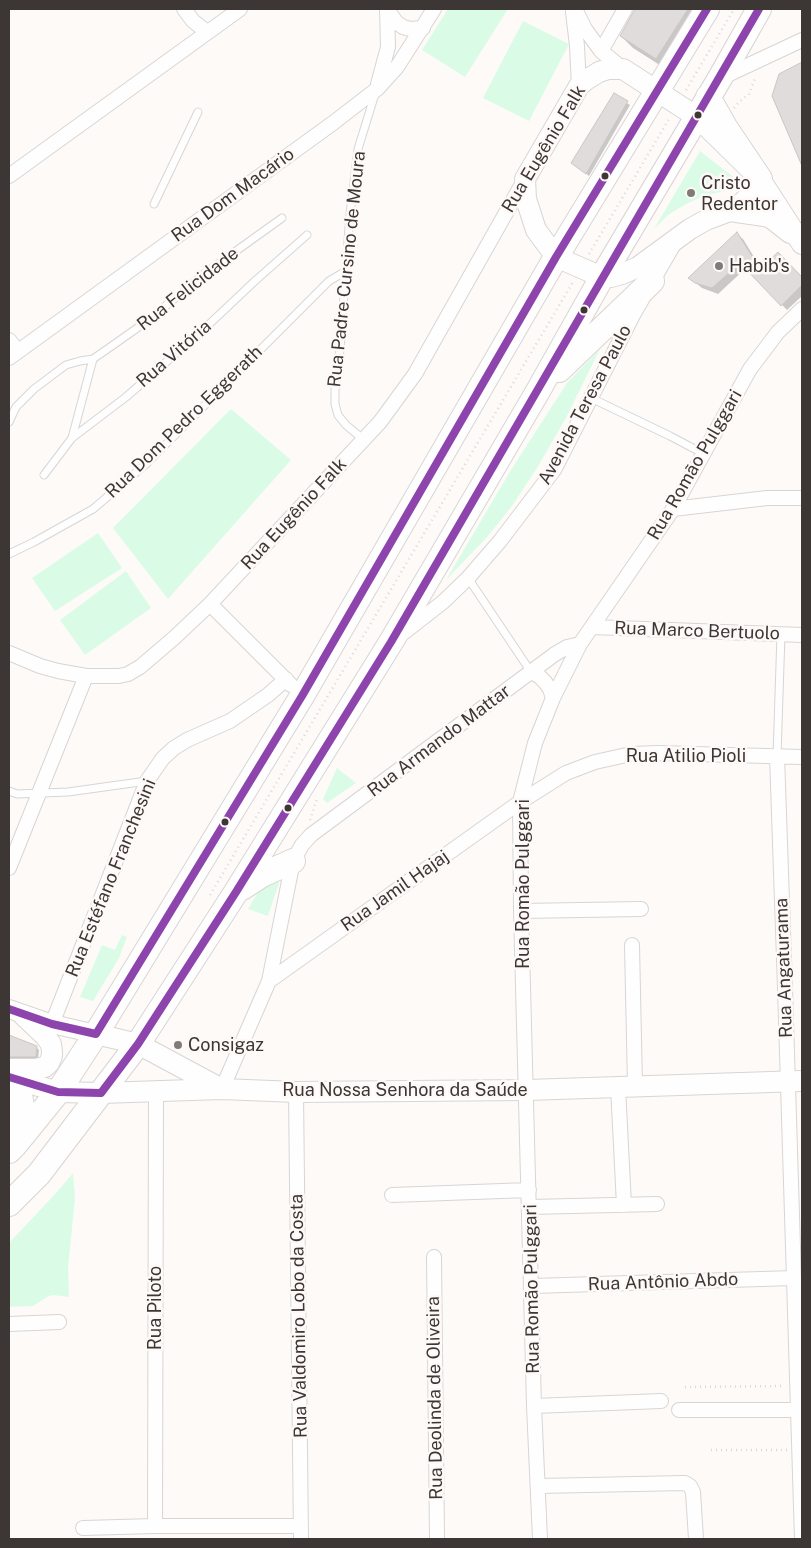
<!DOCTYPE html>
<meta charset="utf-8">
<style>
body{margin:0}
#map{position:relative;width:811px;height:1548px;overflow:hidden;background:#fdfaf8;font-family:"Public Sans",sans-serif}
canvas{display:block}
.frame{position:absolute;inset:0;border:10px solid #3c3735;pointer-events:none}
</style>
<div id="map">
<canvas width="811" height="1548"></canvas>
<div class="frame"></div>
</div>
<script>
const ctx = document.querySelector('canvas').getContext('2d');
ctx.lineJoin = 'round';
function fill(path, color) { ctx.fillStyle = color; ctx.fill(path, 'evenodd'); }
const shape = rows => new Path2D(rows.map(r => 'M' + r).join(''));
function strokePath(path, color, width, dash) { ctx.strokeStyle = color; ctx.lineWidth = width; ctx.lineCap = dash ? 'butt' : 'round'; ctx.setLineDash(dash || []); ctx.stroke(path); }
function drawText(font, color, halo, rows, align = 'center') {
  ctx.font = font + ' "Public Sans",sans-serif'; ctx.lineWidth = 5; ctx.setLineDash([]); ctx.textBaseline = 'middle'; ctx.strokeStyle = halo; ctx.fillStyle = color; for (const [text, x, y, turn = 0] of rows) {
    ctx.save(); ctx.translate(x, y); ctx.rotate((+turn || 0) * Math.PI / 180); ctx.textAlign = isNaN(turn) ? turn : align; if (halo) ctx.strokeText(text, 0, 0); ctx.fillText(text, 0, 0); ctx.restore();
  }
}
fill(shape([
 [448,9,508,9,465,77,422,50],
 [523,21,569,44,529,121,483,98],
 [700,151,736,179,737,185,730,190,706,195,686,204,668,215,654,229],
 [600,349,566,418,537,468,512,506,488,536,446,580,511,470,567,383],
 [231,409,291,460,168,599,113,528],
 [98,533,122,568,55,611,32,578],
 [126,571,151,608,85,655,60,620],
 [337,768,356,783,327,803,323,799],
 [277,879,279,883,268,916,248,909,265,880],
 [122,935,127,937,119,958,93,1001,80,997,102,945,115,950],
 [73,1173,75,1198,68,1268,69,1297,53,1295,47,1297,33,1306,9,1307,9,1243,57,1192]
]), '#dafce6');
fill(shape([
 [638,9,708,9,669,71,633,48,621,36],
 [802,64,802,156,795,146,780,75],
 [614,95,630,105,589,176,575,165],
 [737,234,743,239,762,270,778,254,802,279,802,296,787,310,746,268,718,294,702,288,690,278],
 [9,1036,36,1047,39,1050,38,1059,9,1058]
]), '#0003');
const building = shape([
 [635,9,688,9,656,59,620,36,635,9],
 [802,62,802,166,772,96,779,74,802,62],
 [614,93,628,101,586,174,571,163,614,93],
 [737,232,760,269,778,252,802,277,802,285,781,306,740,263,712,288,695,283,688,278,737,232],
 [9,1035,37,1046,36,1057,9,1057,9,1035]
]);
fill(building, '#e0dcdb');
strokePath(building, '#c9c6c4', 1);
const service = shape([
 [154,204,198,112],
 [591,398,670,436,704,454],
 [9,422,16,407,34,389,66,365,80,361,93,359,116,343,150,319,204,274,282,218],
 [72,438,93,359],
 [364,440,346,425,338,415,335,404,335,390,339,362,350,214,358,149,375,94],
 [44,475,72,438,126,397,204,329,256,280,307,235],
 [9,554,34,542,93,509,146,464,329,281,346,271],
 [468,578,531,672],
 [777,756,781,634],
 [9,791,17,794,68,792,147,781]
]);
const minor = shape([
 [184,9,193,21,207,32],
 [387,9,396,22,403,27,410,29,423,28],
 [575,9,585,29,601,51,623,69],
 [573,12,577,46,579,86],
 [601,51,625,9],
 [721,78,802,40],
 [378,84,388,47,387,9],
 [9,176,240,9],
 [9,340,18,351],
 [9,358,333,123,377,89,397,67,434,9],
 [673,509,767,498,802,498],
 [210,604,291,685],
 [592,627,802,635],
 [402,634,443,602,468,578,500,541,554,470,633,315,674,244],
 [9,653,40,666,58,671,86,676,119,676,128,674,140,667,174,638,210,604,380,422,415,374,525,179],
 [531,672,539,676,545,682,550,689,553,698],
 [777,756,785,988,802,1539],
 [9,868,86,676],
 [521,911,641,909],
 [632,945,635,1086],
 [269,981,520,802,566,773,595,762,631,754,659,753,802,757],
 [52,1024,147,781,163,758,174,748,187,740,230,721,268,695,286,679],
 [618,1087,624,1205],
 [222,1089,269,981,293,861,302,845,311,835,555,654,567,647,580,644],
 [296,1092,301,1539],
 [392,1195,529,1190],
 [530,1207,657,1204],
 [434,1257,437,1539],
 [532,1286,794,1278],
 [9,1324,59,1322],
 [534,1406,661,1401],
 [679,1410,802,1410],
 [538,1486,685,1483,690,1486,693,1492,696,1539],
 [155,1526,156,1090],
 [83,1528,155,1526,301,1526],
 [540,1539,534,1406,521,911,520,802,535,743,553,698,580,644,673,509,750,369,778,332,802,309]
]);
const tertiary = shape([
 [9,1009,52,1024,96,1034]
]);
const secondary = shape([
 [760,179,753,192,743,202,730,211,706,220,690,229,638,267,622,274,611,277,602,277,556,257,536,230,526,199,525,179,579,86,586,80,599,72,608,69,623,69,697,117,760,179,802,244],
 [730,211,764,216,771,218,790,233],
 [96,1034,138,1044,220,1088],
 [9,1069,35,1069,45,1067,49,1063,52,1056,52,1052,51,1044,45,1036,23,1015],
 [9,1077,58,1092,101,1093,222,1089,296,1092,527,1090,802,1081]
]);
const trunk = shape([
 [708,97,725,127,760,179],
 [559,370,652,281],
 [242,888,262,875,293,861],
 [14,1079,20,1095,22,1106,21,1123,16,1142],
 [9,1151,15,1145,58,1092,96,1034,227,819,302,696,556,257,707,9],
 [9,1204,39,1174,138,1044,236,892,391,642,538,391,602,277,720,78,759,9]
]);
strokePath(service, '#d8d5d3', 9);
strokePath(minor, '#d8d5d3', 16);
strokePath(tertiary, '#d8d5d3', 20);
strokePath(secondary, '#d8d5d3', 22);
strokePath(trunk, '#d8d5d3', 26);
strokePath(shape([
 [686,90,734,9],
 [734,108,739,102,749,94,756,76],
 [589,254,669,119],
 [310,820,317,799],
 [210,895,573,282],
 [685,1387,784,1386],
 [711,1450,787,1450]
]), '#dadad9', 2.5, [1, 4]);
strokePath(service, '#fffefe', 7);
strokePath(minor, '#fffefe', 14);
strokePath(tertiary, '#fffefe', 18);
strokePath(secondary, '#fffefe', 20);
strokePath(trunk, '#fffefe', 24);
strokePath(shape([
 [9,1009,52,1024,96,1034,302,696,556,257,707,9],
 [9,1077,58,1092,101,1093,138,1044,236,892,391,642,759,9]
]), '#8e44ad', 8);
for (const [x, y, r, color] of [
 [698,115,4.5,"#3c3735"],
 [605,176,4.5,"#3c3735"],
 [691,193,5,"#807b79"],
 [719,266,5,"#807b79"],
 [584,310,4.5,"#3c3735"],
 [288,808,4.5,"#3c3735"],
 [225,822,4.5,"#3c3735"],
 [178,1045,5,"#807b79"]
]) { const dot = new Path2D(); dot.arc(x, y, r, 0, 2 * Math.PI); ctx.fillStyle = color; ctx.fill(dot); strokePath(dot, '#fef9f7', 2); }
drawText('18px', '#3c3735', '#fef9f7', [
 ["Rua Eugênio Falk",544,149,-59],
 ["Rua Dom Macário",233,195,-36],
 ["Rua Padre Cursino de Moura",347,269,-84],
 ["Rua Felicidade",188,289,-38],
 ["Rua Vitória",174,354,-41],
 ["Avenida Teresa Paulo",585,405,-62],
 ["Rua Dom Pedro Eggerath",184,422,-44],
 ["Rua Romão Pulggari",695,465,-60],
 ["Rua Eugênio Falk",294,514,-47],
 ["Rua Marco Bertuolo",697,631,2],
 ["Rua Armando Mattar",439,741,-37],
 ["Rua Atilio Pioli",686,756],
 ["Rua Estéfano Franchesini",111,878,-68],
 ["Rua Romão Pulggari",523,884,-90],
 ["Rua Jamil Hajaj",395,891,-35],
 ["Rua Angaturama",784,968,-92],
 ["Rua Nossa Senhora da Saúde",405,1090],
 ["Rua Antônio Abdo",663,1282,-2],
 ["Rua Romão Pulggari",532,1289,-91],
 ["Rua Piloto",155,1308,-90],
 ["Rua Valdomiro Lobo da Costa",299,1316,-91],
 ["Rua Deolinda de Oliveira",435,1398,-91]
]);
drawText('18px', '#3c3735', '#fef9f7', [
 ["Cristo",701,183],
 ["Redentor",701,204],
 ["Habib's",729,266],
 ["Consigaz",188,1045]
], 'left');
</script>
